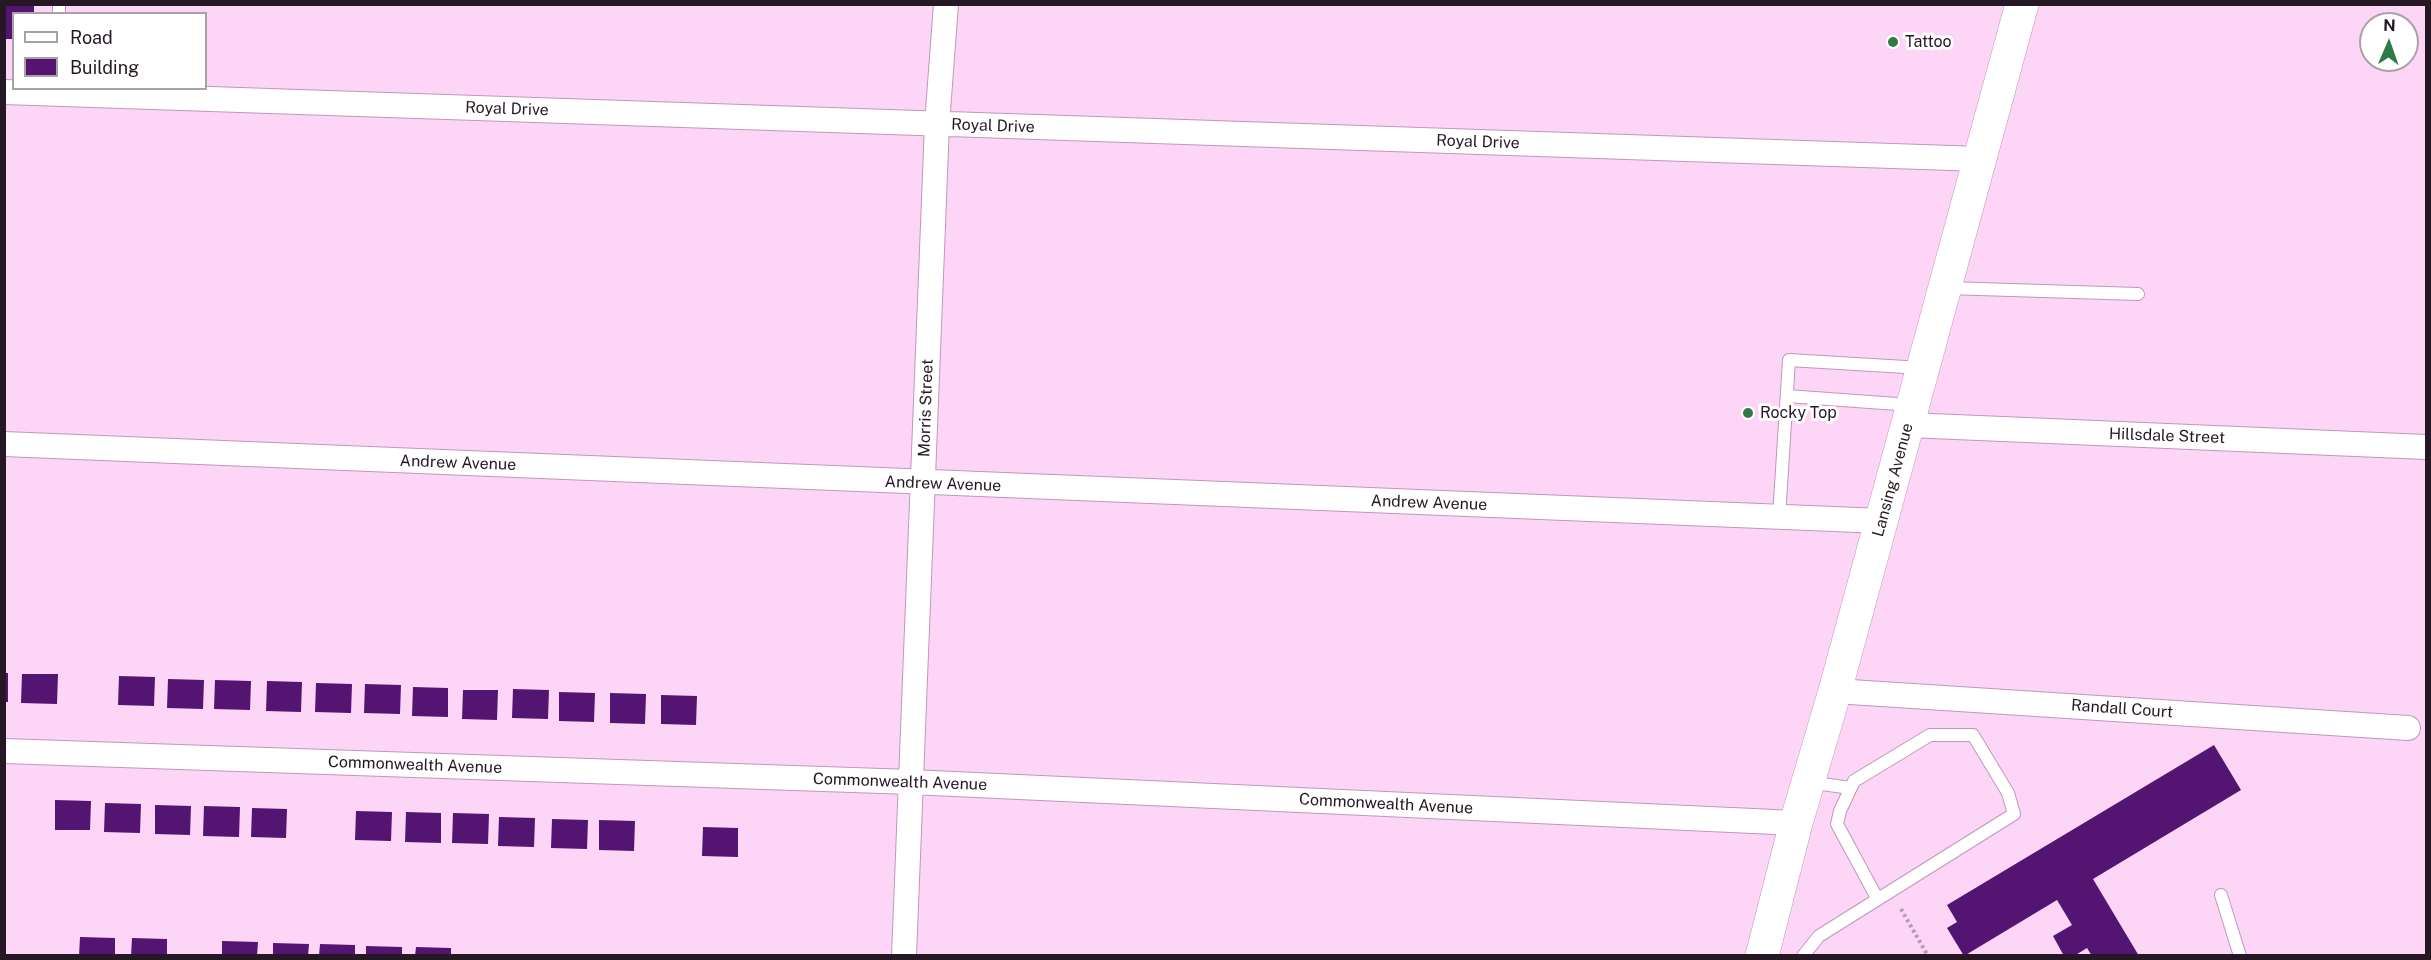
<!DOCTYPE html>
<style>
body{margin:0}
#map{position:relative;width:2431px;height:960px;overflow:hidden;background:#fdd6f7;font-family:"Public Sans",sans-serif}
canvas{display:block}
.frame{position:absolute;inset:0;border:6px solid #251723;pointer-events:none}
.legend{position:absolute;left:12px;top:12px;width:195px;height:78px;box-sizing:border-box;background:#fff;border:2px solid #a8a2a7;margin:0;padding:8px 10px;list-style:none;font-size:18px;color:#251723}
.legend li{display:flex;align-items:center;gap:12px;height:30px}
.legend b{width:30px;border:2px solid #a8a2a7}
.north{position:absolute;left:2359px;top:12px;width:60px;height:60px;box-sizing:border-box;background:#fff;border:2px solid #a8a2a7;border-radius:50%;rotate:2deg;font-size:16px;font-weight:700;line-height:24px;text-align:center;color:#251723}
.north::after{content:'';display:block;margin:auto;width:21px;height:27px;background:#307a47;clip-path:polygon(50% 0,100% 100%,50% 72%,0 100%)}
</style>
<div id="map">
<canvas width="2431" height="960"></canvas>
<div class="frame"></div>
<ul class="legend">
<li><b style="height:8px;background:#fff"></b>Road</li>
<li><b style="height:16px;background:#531472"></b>Building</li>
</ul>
<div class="north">N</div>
</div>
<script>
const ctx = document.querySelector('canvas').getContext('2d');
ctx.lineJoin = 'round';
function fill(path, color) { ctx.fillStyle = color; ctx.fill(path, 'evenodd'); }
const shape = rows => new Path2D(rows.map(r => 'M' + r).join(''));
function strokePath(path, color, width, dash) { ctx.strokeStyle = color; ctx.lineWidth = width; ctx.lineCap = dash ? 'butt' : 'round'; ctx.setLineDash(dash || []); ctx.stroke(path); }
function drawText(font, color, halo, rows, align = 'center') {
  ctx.font = font + ' "Public Sans",sans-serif'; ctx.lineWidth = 6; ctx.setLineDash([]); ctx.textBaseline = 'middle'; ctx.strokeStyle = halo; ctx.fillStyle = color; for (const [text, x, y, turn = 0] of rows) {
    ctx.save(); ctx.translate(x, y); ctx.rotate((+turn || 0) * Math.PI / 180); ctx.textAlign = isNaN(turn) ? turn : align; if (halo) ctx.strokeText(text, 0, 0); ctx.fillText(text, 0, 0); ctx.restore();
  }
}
fill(shape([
 [4,4,34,4,34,14,14,14,14,39,4,39],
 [4,673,8,673,8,702,4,702],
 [22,674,58,674,57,704,21,703],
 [119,676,155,677,154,706,118,705],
 [168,679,204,680,203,709,167,708],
 [215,680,251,681,250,710,214,709],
 [267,681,302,682,301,712,266,711],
 [316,683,352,684,351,713,315,712],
 [365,684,401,685,400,714,364,713],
 [413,687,448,688,448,717,412,716],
 [513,689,549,690,548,719,512,718],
 [463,690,498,690,497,720,462,719],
 [559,692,595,693,594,722,559,721],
 [610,693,646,694,645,724,610,723],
 [661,695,697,696,696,725,661,724],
 [2214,745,2241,790,2093,879,2139,956,2092,956,2087,948,2074,956,2064,956,2053,936,2072,925,2057,900,1964,956,1947,928,1957,922,1947,905],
 [55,800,91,801,90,830,55,830],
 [105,803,141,804,140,833,104,832],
 [155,805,191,806,190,835,155,834],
 [204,806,240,807,239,837,203,836],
 [252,808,287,809,286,838,251,837],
 [356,811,392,812,391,841,355,840],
 [406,812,441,813,441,843,405,842],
 [453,813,489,814,488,844,452,843],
 [499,817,535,818,534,847,498,846],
 [552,819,588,820,587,849,551,848],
 [599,820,635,821,634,851,599,850],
 [703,827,738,828,738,857,702,856],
 [80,937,115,938,115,956,79,956],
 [132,938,167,939,167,956,131,956],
 [222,941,258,942,257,956,222,956],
 [273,943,309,944,308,956,273,956],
 [320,944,355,945,355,956,319,956],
 [366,946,402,947,402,956,366,956],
 [416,947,451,948,451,956,415,956]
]), '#531472');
const lane = shape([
 [59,14,59,4],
 [1947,288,2138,294],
 [1787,396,1911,405],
 [1779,517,1789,360,1922,368],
 [1809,782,1850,788],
 [2221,895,2240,956],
 [1803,956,1819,936,2014,814,2008,793,1973,735,1930,735,1854,781,1840,811,1837,824,1877,898]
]);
const street = shape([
 [4,92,1981,159],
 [1908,425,2426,447],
 [4,444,1882,521],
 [1835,691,2408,728],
 [4,751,911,782,1796,823],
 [904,956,937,124,946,4]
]);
const secondary = shape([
 [1762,956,1796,823,1835,691,2022,4]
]);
strokePath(lane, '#bd99b8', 14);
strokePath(street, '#bd99b8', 26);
strokePath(secondary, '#bd99b8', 34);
strokePath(shape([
 [1901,909,1928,956]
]), '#b99ab4', 4, [3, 3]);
strokePath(lane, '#fff', 12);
strokePath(street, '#fff', 24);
strokePath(secondary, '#fff', 33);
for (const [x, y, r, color] of [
 [1893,42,6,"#307a47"],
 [1748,413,6,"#307a47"]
]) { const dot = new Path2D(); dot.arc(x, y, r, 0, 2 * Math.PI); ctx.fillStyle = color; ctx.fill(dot); strokePath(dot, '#fff', 2); }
drawText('16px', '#251723', '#fff', [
 ["Tattoo",1905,42],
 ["Rocky Top",1760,413]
], 'left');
drawText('16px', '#251723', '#fff', [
 ["Royal Drive",507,109,2],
 ["Royal Drive",993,126,2],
 ["Royal Drive",1478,142,2],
 ["Morris Street",926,408,-88],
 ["Hillsdale Street",2167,436,2],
 ["Andrew Avenue",458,463,2],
 ["Lansing Avenue",1893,480,-75],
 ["Andrew Avenue",943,484,2],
 ["Andrew Avenue",1429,503,2],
 ["Randall Court",2122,709,4],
 ["Commonwealth Avenue",415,765,2],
 ["Commonwealth Avenue",900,782,2],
 ["Commonwealth Avenue",1386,804,3]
]);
</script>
